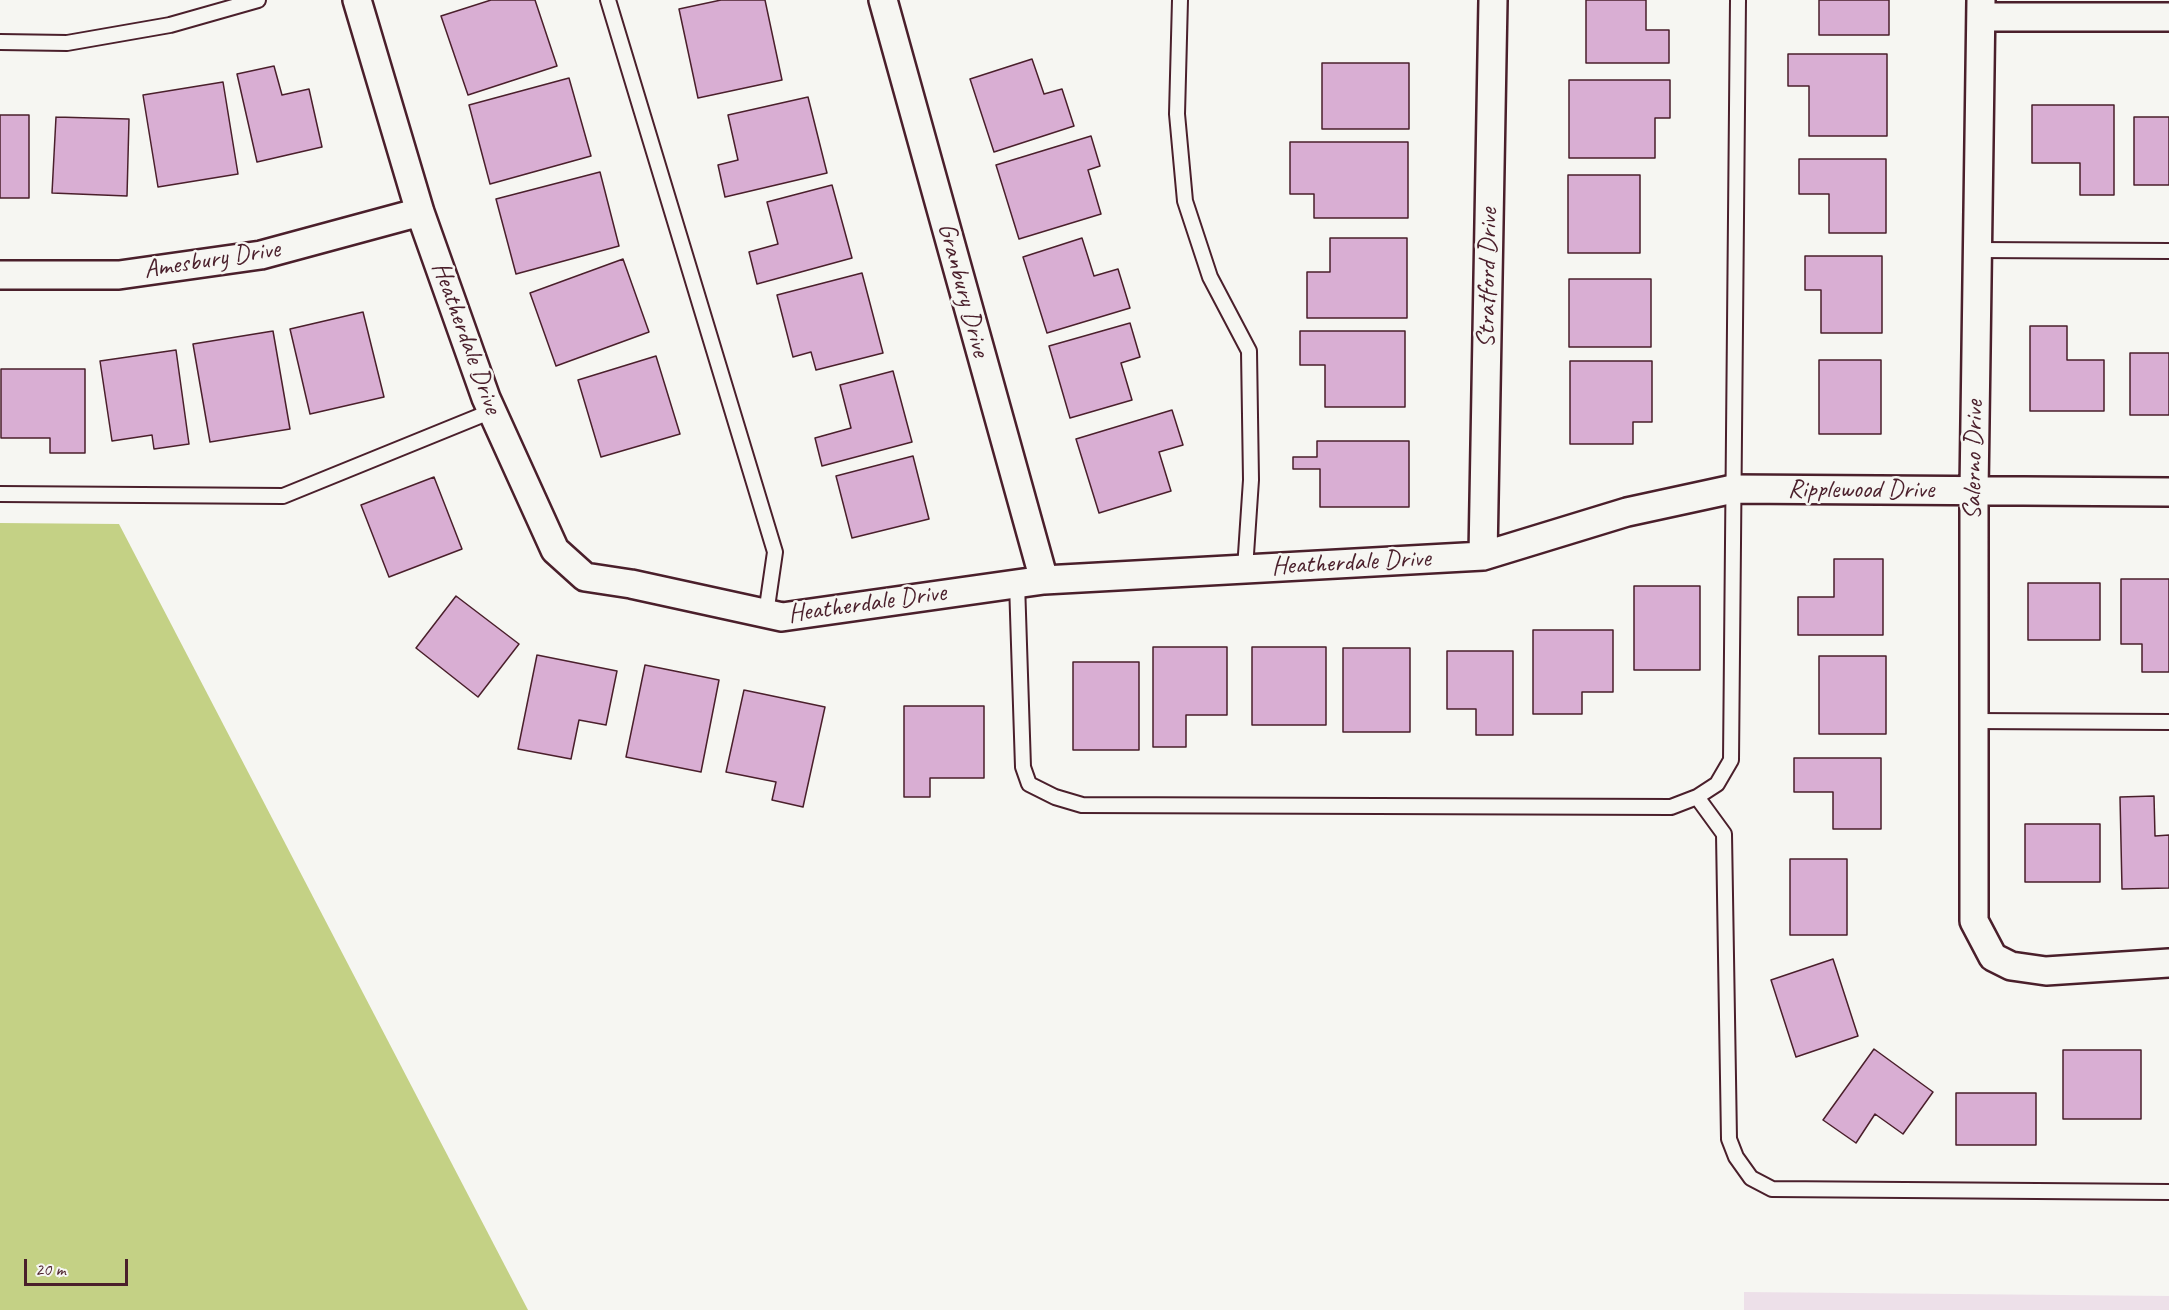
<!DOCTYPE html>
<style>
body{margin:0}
#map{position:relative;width:2169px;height:1310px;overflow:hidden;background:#f6f6f2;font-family:Caveat,sans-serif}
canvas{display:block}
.scale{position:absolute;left:24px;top:1259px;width:104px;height:27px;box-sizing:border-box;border:3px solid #4a1f2b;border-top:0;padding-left:8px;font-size:18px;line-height:21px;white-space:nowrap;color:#4a1f2b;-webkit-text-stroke:4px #f6f6f2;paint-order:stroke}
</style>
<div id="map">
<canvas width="2169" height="1310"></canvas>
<div class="scale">20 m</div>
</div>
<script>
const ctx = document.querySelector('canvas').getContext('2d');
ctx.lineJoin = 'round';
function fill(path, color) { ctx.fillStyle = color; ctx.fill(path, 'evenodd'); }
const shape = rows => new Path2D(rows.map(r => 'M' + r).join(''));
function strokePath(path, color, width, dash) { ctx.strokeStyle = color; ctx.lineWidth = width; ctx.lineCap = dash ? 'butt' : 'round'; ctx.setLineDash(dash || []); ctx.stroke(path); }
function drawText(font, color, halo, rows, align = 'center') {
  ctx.font = font + ' Caveat,sans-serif'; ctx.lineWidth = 5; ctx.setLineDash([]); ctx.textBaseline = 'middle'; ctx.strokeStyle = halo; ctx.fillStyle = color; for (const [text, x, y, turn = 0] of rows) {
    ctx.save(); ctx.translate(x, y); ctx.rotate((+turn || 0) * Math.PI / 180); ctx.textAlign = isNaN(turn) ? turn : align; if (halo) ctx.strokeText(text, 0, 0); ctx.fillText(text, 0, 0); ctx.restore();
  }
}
fill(shape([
 [1744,1292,2169,1296,2169,1310,1744,1310]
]), '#ede0e9');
fill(shape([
 [0,523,119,524,528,1310,0,1310]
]), '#c4d185');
const building = shape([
 [491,0,535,0,557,66,468,95,441,16,491,0],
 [721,0,765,0,782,80,698,98,679,9,721,0],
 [1586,0,1646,0,1646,30,1669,30,1669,63,1586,63,1586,0],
 [1819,0,1889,0,1889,35,1819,35,1819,0],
 [1788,54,1887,54,1887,136,1809,136,1809,86,1788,86,1788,54],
 [1032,59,1044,94,1062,89,1074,126,994,152,970,79,1032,59],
 [1322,63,1409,63,1409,129,1322,129,1322,63],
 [274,66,282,95,309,89,322,147,257,162,237,74,274,66],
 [569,78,591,156,490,184,469,105,569,78],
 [1569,80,1670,80,1670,118,1655,118,1655,158,1569,158,1569,80],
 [223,82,238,174,158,187,143,95,223,82],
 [808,97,827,173,725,197,718,165,738,160,728,115,808,97],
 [2032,105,2114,105,2114,195,2080,195,2080,163,2032,163,2032,105],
 [0,115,29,115,29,198,0,198,0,115],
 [56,117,129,119,127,196,52,193,56,117],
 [2134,117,2169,117,2169,185,2134,185,2134,117],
 [1091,136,1100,166,1088,170,1101,214,1019,239,996,165,1091,136],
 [1290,142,1408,142,1408,218,1314,218,1314,194,1290,194,1290,142],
 [1799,159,1886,159,1886,233,1829,233,1829,194,1799,194,1799,159],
 [600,172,619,246,516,274,496,199,600,172],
 [1568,175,1640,175,1640,253,1568,253,1568,175],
 [832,185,852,258,757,284,749,252,778,244,767,202,832,185],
 [1082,238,1094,276,1118,269,1130,308,1047,333,1023,257,1082,238],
 [1330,238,1407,238,1407,318,1307,318,1307,272,1330,272,1330,238],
 [1805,256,1882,256,1882,333,1821,333,1821,290,1805,290,1805,256],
 [623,259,649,332,556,366,530,293,623,259],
 [862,273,883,353,816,370,811,352,793,357,777,295,862,273],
 [1569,279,1651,279,1651,347,1569,347,1569,279],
 [363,312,384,397,310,414,290,329,363,312],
 [1130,323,1140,357,1121,363,1132,400,1070,418,1049,346,1130,323],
 [2030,326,2067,326,2067,360,2104,360,2104,411,2030,411,2030,326],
 [273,331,290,429,210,442,193,344,273,331],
 [1300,331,1405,331,1405,407,1325,407,1325,365,1300,365,1300,331],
 [176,350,189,444,154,449,152,435,112,441,100,361,176,350],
 [2130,353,2169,353,2169,415,2130,415,2130,353],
 [656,356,680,434,601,457,578,380,656,356],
 [1819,360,1881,360,1881,434,1819,434,1819,360],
 [1570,361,1652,361,1652,422,1633,422,1633,444,1570,444,1570,361],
 [1,369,85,369,85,453,50,453,50,438,1,438,1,369],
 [893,371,912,442,822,466,815,438,851,428,840,385,893,371],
 [1172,410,1183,445,1159,452,1171,491,1099,513,1076,439,1172,410],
 [1317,441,1409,441,1409,507,1320,507,1320,469,1293,469,1293,457,1317,457,1317,441],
 [913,456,929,519,852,538,836,476,913,456],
 [434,477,462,549,389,577,361,505,434,477],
 [1834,559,1883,559,1883,635,1798,635,1798,597,1834,597,1834,559],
 [2121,579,2169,579,2169,672,2142,672,2142,644,2121,644,2121,579],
 [2028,583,2100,583,2100,640,2028,640,2028,583],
 [1634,586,1700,586,1700,670,1634,670,1634,586],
 [456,596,519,644,478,697,416,648,456,596],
 [1533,630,1613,630,1613,692,1582,692,1582,714,1533,714,1533,630],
 [1153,647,1227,647,1227,715,1186,715,1186,747,1153,747,1153,647],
 [1252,647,1326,647,1326,725,1252,725,1252,647],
 [1343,648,1410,648,1410,732,1343,732,1343,648],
 [1447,651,1513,651,1513,735,1476,735,1476,709,1447,709,1447,651],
 [537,655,617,671,606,725,579,720,571,759,518,749,537,655],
 [1819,656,1886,656,1886,734,1819,734,1819,656],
 [1073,662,1139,662,1139,750,1073,750,1073,662],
 [645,665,719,680,701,772,626,757,645,665],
 [744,690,825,707,803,807,772,800,776,782,726,772,744,690],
 [904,706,984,706,984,778,930,778,930,797,904,797,904,706],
 [1794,758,1881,758,1881,829,1833,829,1833,792,1794,792,1794,758],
 [2154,796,2155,836,2169,835,2169,888,2122,889,2120,797,2154,796],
 [2025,824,2100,824,2100,882,2025,882,2025,824],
 [1790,859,1847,859,1847,935,1790,935,1790,859],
 [1833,959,1858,1036,1796,1057,1771,980,1833,959],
 [1874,1049,1933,1092,1903,1134,1875,1114,1856,1143,1823,1120,1874,1049],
 [2063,1050,2141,1050,2141,1119,2063,1119,2063,1050],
 [1956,1093,2036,1093,2036,1145,1956,1145,1956,1093]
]);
fill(building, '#d9aed3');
strokePath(building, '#4a1f2b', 1.5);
const service = shape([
 [608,0,775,552,766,614],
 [1180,0,1177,114,1185,201,1210,277,1249,351,1251,480,1245,569],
 [0,42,67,43,170,25,258,0],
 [1977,250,2169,251],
 [0,494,283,496,492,411],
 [1017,583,1023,767,1029,784,1055,797,1082,805,1671,807,1697,797,1717,784,1731,760,1738,0],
 [1974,721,2169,722],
 [1697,797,1724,834,1729,1139,1736,1157,1751,1178,1772,1189,2169,1192]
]);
const minor = shape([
 [357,0,420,212,486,398,555,550,585,577,631,584,782,617,1044,580,1483,556,1627,512,1733,489,2169,492],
 [883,0,1044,580],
 [1981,0,1974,491,1974,921,1993,957,2011,966,2046,971,2169,963],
 [1981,17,2169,17],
 [0,275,119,275,261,255,420,212],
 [1483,556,1493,0]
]);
strokePath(service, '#4a1f2b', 18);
strokePath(minor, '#4a1f2b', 32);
strokePath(service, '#f6f6f2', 14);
strokePath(minor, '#f6f6f2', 27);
drawText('26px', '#4a1f2b', '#f6f6f2', [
 ["Amesbury Drive",212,260,-9],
 ["Stratford Drive",1488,278,-89],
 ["Granbury Drive",963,290,75],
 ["Heatherdale Drive",466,338,70],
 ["Salerno Drive",1974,460,-89],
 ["Ripplewood Drive",1861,490],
 ["Heatherdale Drive",1351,563,-3],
 ["Heatherdale Drive",867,604,-8]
]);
</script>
